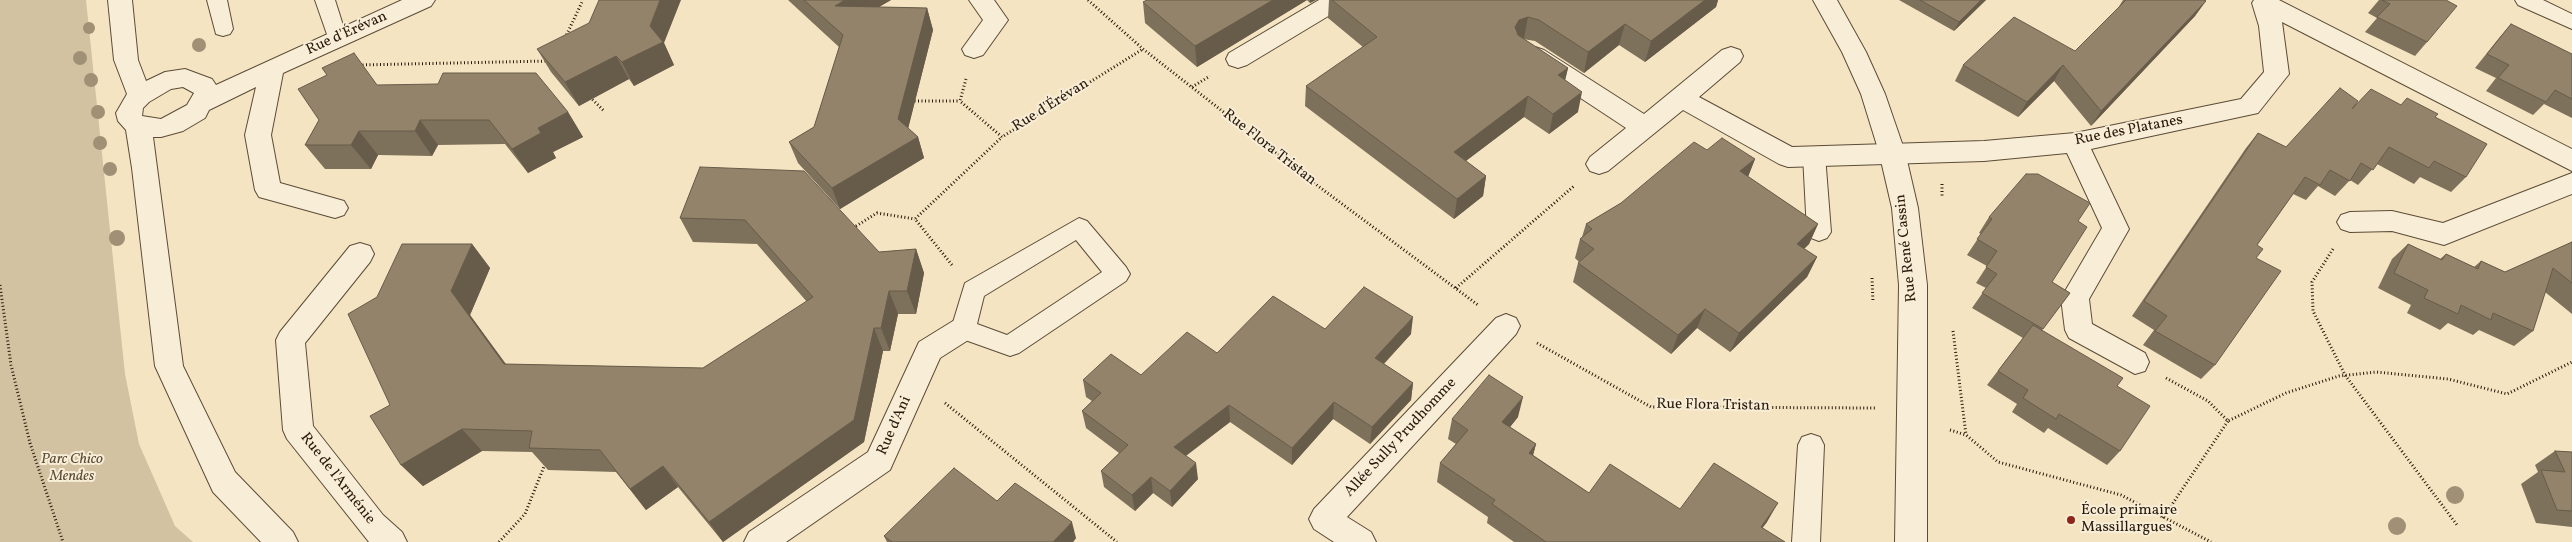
<!DOCTYPE html>
<meta charset="utf-8">
<style>
body{margin:0}
canvas{display:block;background:#f5e4c1}
</style>
<canvas width="2572" height="542"></canvas>
<script>
const ctx = document.querySelector('canvas').getContext('2d');
ctx.lineJoin = 'round';
function fill(path, color) { ctx.fillStyle = color; ctx.fill(path, 'evenodd'); }
const shape = rows => new Path2D(rows.map(r => 'M' + r).join(''));
function strokePath(path, color, width, dash) { ctx.strokeStyle = color; ctx.lineWidth = width; ctx.lineCap = dash ? 'butt' : 'round'; ctx.setLineDash(dash || []); ctx.stroke(path); }
function drawText(font, color, halo, rows, align = 'center') {
  ctx.font = font + ' Vollkorn,serif'; ctx.lineWidth = 4; ctx.setLineDash([]); ctx.textBaseline = 'middle'; ctx.strokeStyle = halo; ctx.fillStyle = color; for (const [text, x, y, turn = 0] of rows) {
    ctx.save(); ctx.translate(x, y); ctx.rotate((+turn || 0) * Math.PI / 180); ctx.textAlign = isNaN(turn) ? turn : align; if (halo) ctx.strokeText(text, 0, 0); ctx.fillText(text, 0, 0); ctx.restore();
  }
}
fill(shape([
 [0,0,86,0,125,374,139,444,175,526,193,542,0,542]
]), '#d2c2a2');
const service = shape([
 [207,0,227,0,233,29,230,34,223,36,216,34,207,0],
 [315,0,335,0,347,38,344,43,337,45,330,43,315,0],
 [2515,0,2543,0,2572,14,2572,29,2518,5,2515,0],
 [1814,147,1822,149,1825,155,1831,232,1827,238,1819,241,1811,238,1807,232,1803,155,1806,149,1814,147],
 [1079,218,1087,221,1126,267,1130,274,1126,281,1019,353,1010,356,954,336,951,329,965,283,1079,218],
 [1076,240,1102,272,1007,335,977,324,984,296,1076,240],
 [1811,434,1820,437,1824,445,1820,542,1792,542,1798,445,1802,437,1811,434]
]);
const minor = shape([
 [108,0,132,0,138,60,146,81,165,72,185,69,212,79,216,85,402,0,435,0,431,6,283,73,271,135,280,183,344,201,348,208,344,215,335,218,259,197,255,190,245,135,256,87,209,110,205,118,183,131,161,137,153,137,183,366,235,472,293,532,298,542,261,542,213,492,155,366,132,168,126,130,118,121,116,113,127,94,114,60,108,0],
 [183,87,194,93,187,105,161,119,142,116,143,108,149,102,171,89,183,87],
 [969,0,994,0,1008,20,983,55,974,58,965,55,962,49,983,20,969,0],
 [1319,0,1349,0,1345,6,1247,65,1238,68,1229,65,1226,59,1229,53,1319,0],
 [2254,0,2279,0,2572,149,2572,171,2282,22,2289,74,2258,113,2091,149,2129,229,2089,299,2092,324,2145,353,2149,362,2145,371,2135,374,2069,338,2065,330,2061,298,2102,228,2067,153,1984,161,1788,167,1779,164,1683,110,1608,171,1599,174,1590,171,1586,164,1590,157,1626,128,1526,62,1523,56,1526,50,1535,47,1544,50,1644,114,1722,50,1731,47,1740,50,1743,56,1740,62,1699,97,1792,147,1984,141,2075,133,2241,99,2264,72,2259,26,2252,3,2254,0],
 [2572,173,2572,194,2444,245,2392,231,2350,232,2341,229,2337,222,2341,215,2350,212,2392,211,2443,223,2572,173],
 [360,243,370,246,374,254,370,262,305,343,313,426,383,515,402,532,407,542,369,542,287,439,283,430,276,340,280,332,350,246,360,243],
 [1506,314,1516,318,1520,326,1516,334,1347,517,1371,532,1376,542,1334,542,1314,529,1309,519,1314,509,1496,318,1506,314],
 [963,317,973,321,977,329,973,337,940,358,890,470,786,542,744,542,749,532,868,452,919,342,953,321,963,317]
]);
const tertiary = shape([
 [1813,0,1837,0,1866,52,1885,94,1905,152,1918,208,1927,285,1927,542,1895,542,1899,285,1892,208,1879,152,1861,94,1842,52,1813,0]
]);
strokePath(service, '#5b4c38', 2);
strokePath(minor, '#5b4c38', 2);
strokePath(tertiary, '#5b4c38', 2);
strokePath(shape([
 [1088,0,1143,49,1318,186,1478,305],
 [565,38,583,0],
 [359,65,548,61],
 [966,79,960,101,1002,137,1143,49],
 [1192,87,1210,76],
 [590,97,604,111],
 [911,101,960,101],
 [1942,184,1942,198],
 [853,228,877,213,915,219],
 [2333,249,2312,282,2313,311,2345,375,2457,525],
 [952,265,915,219,1002,137],
 [1872,278,1873,302],
 [0,285,11,365,30,443,63,542],
 [1456,288,1574,186],
 [1953,331,1966,435],
 [1537,343,1651,407,1875,408],
 [2166,378,2208,401,2228,421,2286,393,2339,376,2376,372,2448,379,2507,394,2572,362],
 [945,403,1117,542],
 [1950,430,1966,435,1998,462,2121,495,2211,542],
 [2163,518,2228,421],
 [499,542,525,514,545,464]
]), '#281a0b', 3, [1, 2.5]);
fill(service, '#f8edd7');
fill(minor, '#f8edd7');
fill(tertiary, '#f8edd7');
ctx.fillStyle = '#a09076';
for (const [x, y, r] of [
 [89,28,6],
 [199,45,7],
 [80,58,7],
 [91,80,7],
 [98,112,7],
 [100,143,7],
 [110,169,7],
 [117,238,8],
 [2455,495,9],
 [2397,526,9]
]) { ctx.beginPath(); ctx.arc(x, y, r, 0, 2 * Math.PI); ctx.fill(); }
fill(shape([
 [788,0,891,0,879,7,927,8,933,30,908,128,918,137,924,158,840,209,798,163,789,142,814,127,839,47],
 [1147,0,1316,0,1310,3,1307,0,1197,67,1145,23,1143,2],
 [1329,0,1718,0,1716,7,1645,62,1619,45,1584,73,1535,41,1523,39,1568,68,1565,80,1578,112,1549,134,1524,117,1466,161,1486,176,1483,196,1454,219,1305,106,1306,86,1363,47,1328,18],
 [1899,0,1986,0,1954,31],
 [2123,0,2206,0,2195,16,2091,126,2054,81,2018,117,1955,81,1963,65,2075,51,2118,8],
 [2379,0,2446,0,2427,42,2415,56,2365,32,2377,18,2368,13],
 [2511,24,2572,54,2572,118,2544,104,2533,115,2486,91,2496,78,2475,68,2499,38],
 [664,43,674,65,634,86,629,79,579,106,551,72,537,49],
 [327,75,377,85,568,112,583,137,553,152,556,158,528,173,505,144,438,145,432,156,378,155,371,169,325,169,305,145,319,120],
 [2401,105,2435,117,2466,177,2451,192,2420,177,2414,184,2377,164,2358,185,2350,180,2335,196,2318,186,2306,200,2293,194,2257,245,2256,258,2215,365,2201,379,2143,345,2154,330,2132,316,2246,148,2258,133,2286,147,2352,109],
 [1707,150,1755,159,1748,177,1818,224,1809,244,1804,249,1817,257,1807,277,1730,352,1697,328,1671,354,1573,282,1578,263,1579,262,1575,258,1580,239,1582,237,1586,224,1621,203],
 [700,167,879,252,916,249,924,273,916,314,898,314,890,351,883,351,864,442,723,542,678,487,646,510,616,472,548,470,532,452,482,451,423,486,401,465,390,405,472,244,490,268,470,315,506,364,703,368,807,302,757,244,693,242,680,218],
 [1989,217,2078,221,2052,282,2070,293,2042,330,2117,386,2120,451,2107,465,2048,428,2044,433,2012,412,2017,404,1987,385,2023,338,1972,308,1986,288,1976,283,1987,266,1967,255,1981,234,1979,233],
 [2572,242,2572,314,2545,292,2533,331,2514,346,2479,330,2473,335,2448,323,2440,330,2407,313,2411,305,2378,288,2392,259,2408,244,2440,259,2446,254,2474,267,2481,261,2505,272],
 [1325,329,1411,334,1384,364,1413,383,1411,400,1370,444,1333,419,1292,465,1230,422,1186,456,1198,479,1172,507,1153,493,1135,511,1104,487,1101,471,1119,453,1086,428,1082,411,1092,401,1086,397,1083,380,1141,375,1217,353],
 [1518,417,1510,427,1536,444,1533,455,1589,493,1680,509,1767,522,1762,528,1785,542,1514,542,1487,523,1488,517,1437,482,1440,463,1456,444,1448,439,1452,419],
 [2555,451,2572,452,2572,527,2536,523,2521,484,2538,472,2535,465],
 [997,501,1076,538,1073,542,887,542,884,536]
]), '#7e715b');
fill(shape([
 [660,0,681,0,664,43,674,65,634,86,622,62,650,26],
 [845,0,891,0,842,28,835,6],
 [1273,0,1307,0,1197,67,1195,46],
 [1310,0,1316,0,1310,3],
 [1705,0,1718,0,1716,7,1645,62,1651,41],
 [1981,0,1986,0,1954,31,1959,22],
 [2202,0,2206,0,2194,13,2206,1,2195,16,2091,126,2101,111],
 [927,8,933,30,905,141,898,119],
 [1528,17,1524,38,1515,41,1515,27,1519,20],
 [1625,24,1619,45,1584,73,1588,52],
 [616,56,629,79,579,106,565,82],
 [2063,65,2054,81,2018,117,2027,102],
 [1568,68,1563,89,1558,75],
 [1582,92,1578,112,1549,134,1553,114],
 [1528,96,1524,117,1451,172,1454,152],
 [568,112,583,137,553,152,556,158,528,173,512,149,538,128],
 [420,120,438,145,432,156,415,131],
 [359,131,378,155,371,169,351,145],
 [918,137,924,158,840,209,832,188],
 [1755,159,1747,179,1740,171],
 [1486,176,1483,196,1454,219,1457,199],
 [1818,224,1809,244,1788,264,1797,244],
 [472,244,490,268,470,315,522,387,504,364,451,291],
 [916,249,924,273,916,314,907,291],
 [1817,257,1807,277,1730,352,1739,333],
 [889,291,898,314,890,351,881,328],
 [1705,309,1697,328,1671,354,1678,335],
 [1413,317,1411,334,1373,375,1375,358],
 [874,328,883,351,864,442,723,542,709,522],
 [1413,383,1411,400,1370,444,1372,427],
 [1523,397,1518,417,1498,442,1502,422],
 [1334,402,1333,419,1292,465,1292,448],
 [1229,405,1230,422,1176,463,1174,447],
 [462,429,482,451,423,486,401,465],
 [1536,444,1531,463,1529,453],
 [1196,463,1198,479,1172,507,1170,491],
 [663,466,678,487,646,510,630,489],
 [1151,477,1153,493,1135,511,1132,495],
 [1778,503,1767,522,1752,542,1761,527],
 [1072,522,1076,538,1073,542,1053,542]
]), '#675c4a');
const building = shape([
 [599,0,660,0,650,26,663,42,622,62,616,56,565,82,537,49,589,23,599,0],
 [804,0,845,0,835,6,927,8,898,119,918,137,832,188,789,142,814,127,843,35,804,0],
 [1147,0,1273,0,1195,46,1143,2,1147,0],
 [1332,0,1705,0,1651,41,1625,24,1588,52,1539,20,1528,17,1519,20,1515,27,1518,35,1568,68,1558,75,1582,92,1553,114,1528,96,1454,152,1486,176,1457,199,1306,86,1377,37,1332,0],
 [1920,0,1981,0,1959,22,1920,0],
 [2126,0,2204,0,2206,1,2101,111,2063,65,2027,102,1963,65,2014,17,2075,51,2126,0],
 [2382,0,2446,0,2457,6,2427,42,2377,17,2390,4,2382,0],
 [2511,24,2572,54,2572,99,2555,90,2546,102,2498,78,2509,65,2487,54,2511,24],
 [354,53,377,85,438,84,443,73,536,73,568,112,538,128,541,133,512,149,489,120,420,120,415,131,359,131,351,145,305,145,319,120,298,89,327,75,322,68,354,53],
 [2340,88,2358,101,2352,109,2371,89,2401,105,2407,98,2438,114,2435,117,2487,144,2466,177,2434,161,2429,168,2389,147,2373,170,2361,163,2350,181,2330,170,2320,185,2305,177,2257,245,2263,249,2256,258,2281,271,2215,365,2155,331,2167,316,2144,301,2258,133,2286,147,2340,88],
 [1722,138,1755,159,1740,171,1818,224,1797,244,1817,257,1739,333,1705,309,1678,335,1578,263,1594,249,1580,239,1592,229,1586,224,1621,203,1694,142,1707,150,1722,138],
 [700,167,804,171,879,252,916,249,907,291,889,291,881,328,874,328,854,420,709,522,663,466,630,489,600,450,529,448,532,431,462,429,401,465,370,416,390,405,348,314,377,297,402,244,472,244,451,291,504,364,703,368,813,297,745,220,680,218,700,167],
 [2026,174,2038,174,2090,203,2078,221,2087,227,2052,282,2070,293,2043,329,1982,293,1997,274,1986,267,1997,251,1977,239,1992,219,1989,217,2026,174],
 [2572,242,2572,283,2553,268,2533,331,2493,313,2491,320,2461,305,2458,314,2424,298,2428,290,2394,273,2408,244,2442,260,2446,254,2478,269,2481,261,2505,272,2572,242],
 [1364,287,1413,317,1375,358,1413,383,1372,427,1334,402,1292,448,1229,405,1174,447,1196,463,1170,491,1151,477,1132,495,1101,471,1128,445,1082,411,1101,393,1083,380,1111,354,1141,375,1187,332,1217,353,1273,296,1325,329,1364,287],
 [2033,325,2123,378,2117,386,2150,406,2120,451,2059,414,2056,419,2023,398,2028,390,1998,371,2033,325],
 [1489,375,1523,397,1502,422,1536,444,1529,453,1589,493,1610,464,1680,509,1714,463,1778,503,1761,527,1785,542,1546,542,1492,504,1495,500,1440,463,1468,430,1452,419,1489,375],
 [2555,451,2572,452,2572,511,2557,510,2541,470,2565,472,2555,451],
 [954,468,997,501,1015,483,1072,522,1053,542,892,542,884,536,954,468]
]);
fill(building, '#93836a');
strokePath(building, '#675c4a', 1);
for (const [x, y, r, color] of [
 [2071,520,5,"#8f2418"]
]) { const dot = new Path2D(); dot.arc(x, y, r, 0, 2 * Math.PI); ctx.fillStyle = color; ctx.fill(dot); strokePath(dot, '#f8edd7', 2); }
drawText('15px', '#281a0b', '#f8edd7', [
 ["Rue d'Érévan",347,34,-24],
 ["Rue d'Érévan",1051,106,-32],
 ["Rue des Platanes",2129,131,-11],
 ["Rue Flora Tristan",1269,148,38],
 ["Rue René Cassin",1907,248,-96],
 ["Rue Flora Tristan",1713,406,1],
 ["Rue d'Ani",895,426,-66],
 ["Allée Sully Prudhomme",1401,438,-47],
 ["Rue de l'Arménie",337,479,52]
]);
drawText('italic 15px', '#5b4c38', '#f8edd7', [
 ["Parc Chico",72,460],
 ["Mendes",72,477]
]);
drawText('15px', '#281a0b', '#f8edd7', [
 ["École primaire",2081,511],
 ["Massillargues",2081,528]
], 'left');
</script>
